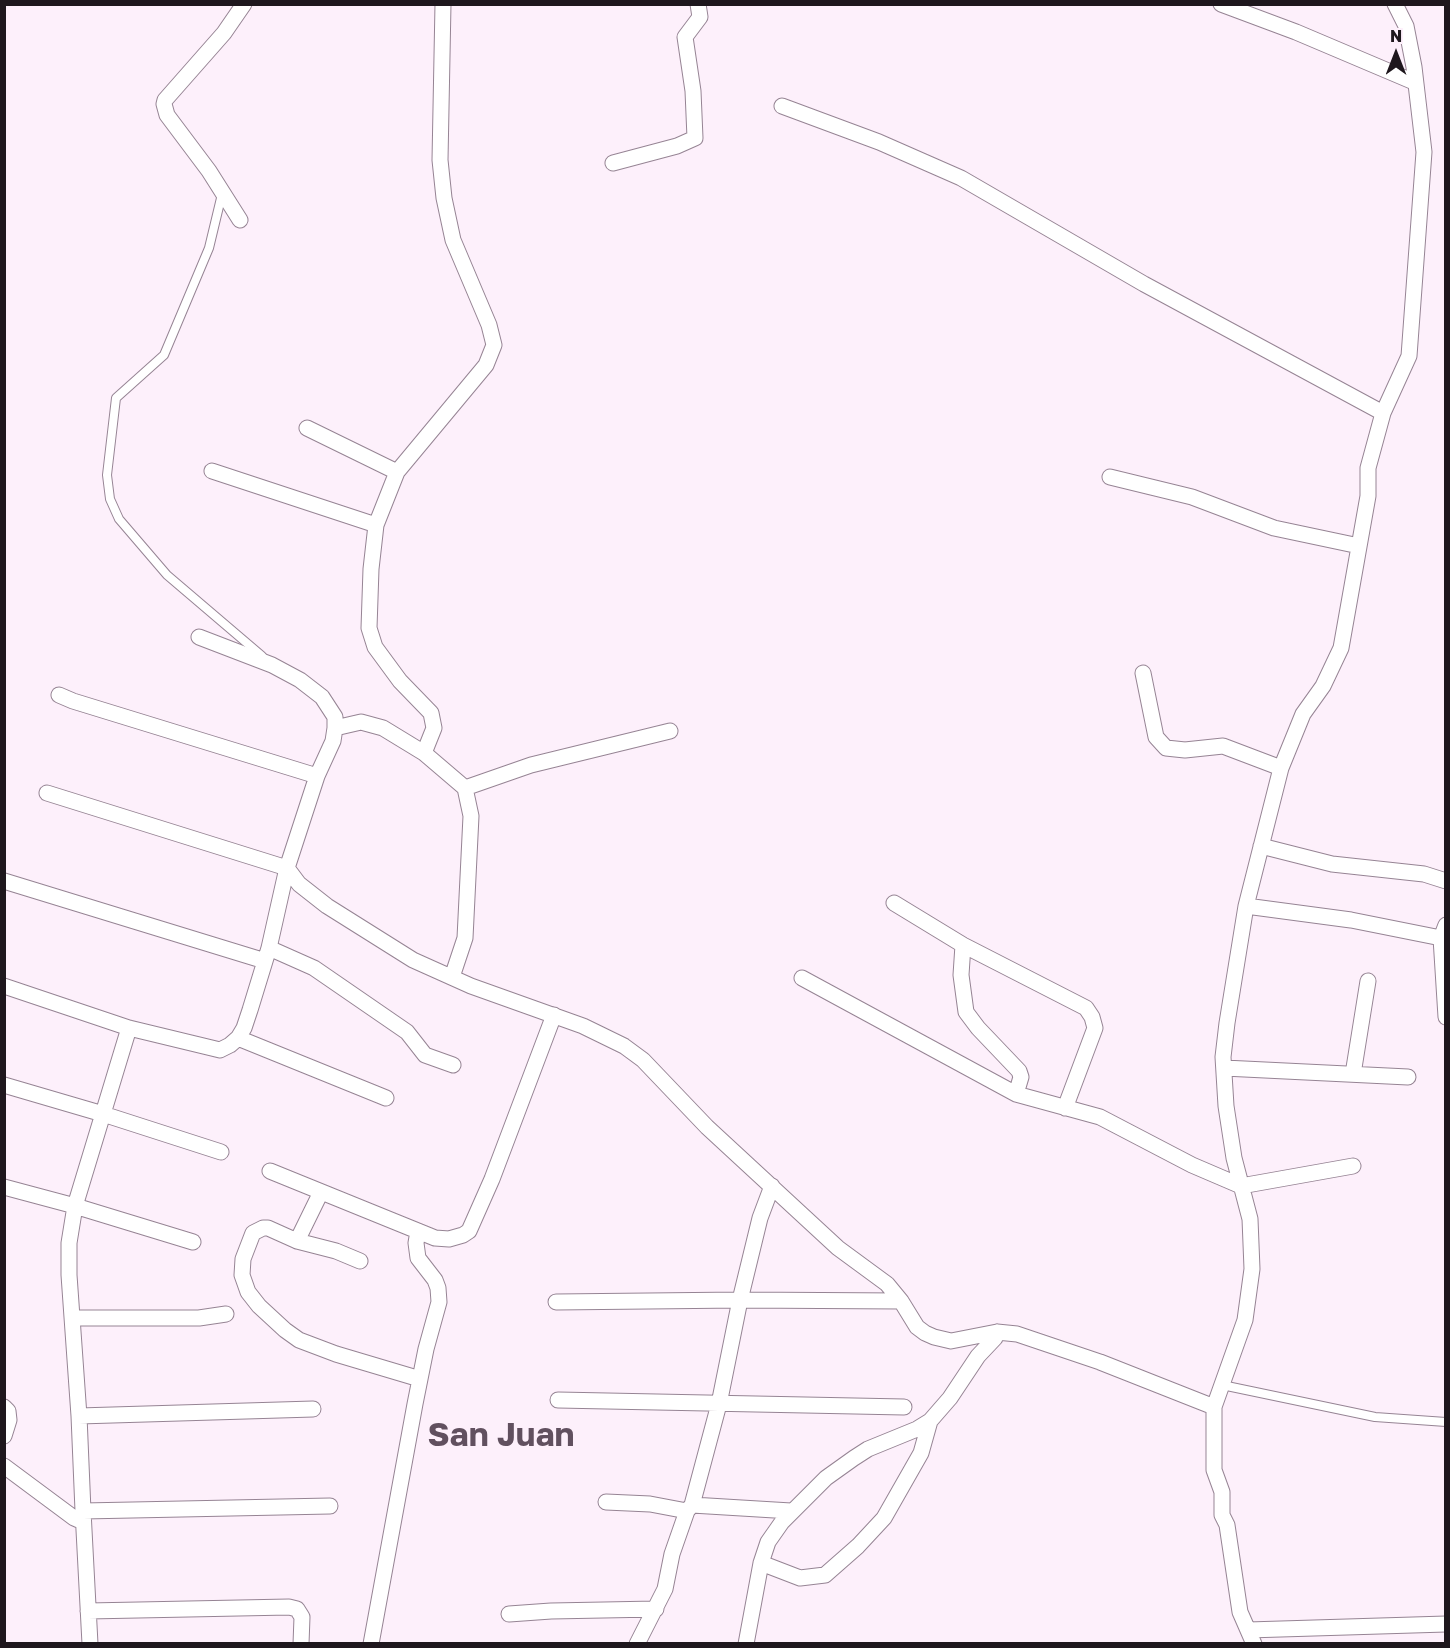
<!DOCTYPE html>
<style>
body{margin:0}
#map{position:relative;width:1450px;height:1648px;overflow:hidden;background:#fdf0fb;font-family:"Golos Text",sans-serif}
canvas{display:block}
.frame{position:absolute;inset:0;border:6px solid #1e171d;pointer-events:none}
.north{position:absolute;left:1366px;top:24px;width:60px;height:60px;-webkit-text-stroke:4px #fdf0fb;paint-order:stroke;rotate:0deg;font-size:16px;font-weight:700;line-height:24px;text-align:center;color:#1e171d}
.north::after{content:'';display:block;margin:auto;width:21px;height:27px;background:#1e171d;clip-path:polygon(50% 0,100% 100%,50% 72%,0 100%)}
</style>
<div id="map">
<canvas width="1450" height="1648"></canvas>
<div class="frame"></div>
<div class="north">N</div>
</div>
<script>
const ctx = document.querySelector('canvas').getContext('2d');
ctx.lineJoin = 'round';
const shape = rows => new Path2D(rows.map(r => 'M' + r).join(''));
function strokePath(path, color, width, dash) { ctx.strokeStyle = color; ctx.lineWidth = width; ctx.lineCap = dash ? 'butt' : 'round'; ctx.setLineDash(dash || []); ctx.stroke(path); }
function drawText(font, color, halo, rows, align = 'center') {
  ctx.font = font + ' "Golos Text",sans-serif'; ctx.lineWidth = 5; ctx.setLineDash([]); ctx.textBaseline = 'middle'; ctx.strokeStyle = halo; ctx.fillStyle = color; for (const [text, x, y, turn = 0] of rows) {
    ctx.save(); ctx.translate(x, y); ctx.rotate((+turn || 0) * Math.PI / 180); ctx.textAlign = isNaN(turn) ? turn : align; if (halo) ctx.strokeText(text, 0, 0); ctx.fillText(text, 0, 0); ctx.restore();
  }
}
const service = shape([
 [222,194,209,248,164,355,116,398,107,475,110,499,119,519,167,575,262,656],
 [1222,1385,1375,1417,1446,1422]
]);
const minor = shape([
 [1221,4,1296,32,1414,82],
 [782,106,879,142,961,178,1144,284,1383,413],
 [613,163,677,146,695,138,693,91,685,37,700,17,698,4],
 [240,220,209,171,167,115,164,104,165,100,224,33,244,4],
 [307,428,397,472],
 [212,471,376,525],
 [1110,477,1192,497,1274,528,1359,546],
 [1143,673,1156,737,1166,748,1185,750,1223,746,1281,768],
 [59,695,73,701,317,776,333,741,335,728,335,717,322,697,300,680,272,665,199,637],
 [335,728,361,722,383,728,424,753,465,788,471,816,465,938,452,977],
 [424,753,434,728,431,713,400,681,375,647,369,628,371,569,376,525,397,472,486,365,494,345,489,325,453,240,444,198,440,160,443,4],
 [465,788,531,765,670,731],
 [47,793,287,868,299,884,327,906,413,960,471,986,583,1026,624,1046,643,1060,707,1127,838,1248,887,1284,901,1301,917,1327,925,1333,934,1337,951,1341,997,1332,1017,1334,1100,1362,1214,1407],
 [1261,846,1332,864,1424,874,1446,881],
 [4,881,265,961],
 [894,903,963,945,1086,1008,1092,1017,1095,1028,1065,1108],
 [1246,906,1351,920,1441,938],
 [1446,925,1441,938,1446,1017],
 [963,945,961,975,966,1012,978,1028,1019,1071,1021,1077,1016,1094],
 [269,948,314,968,407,1032,425,1055,453,1065],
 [802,978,1016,1094,1100,1117,1192,1165,1241,1186,1353,1166],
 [4,986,129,1028,220,1050,230,1045,238,1038,244,1028,250,1010,269,948,287,868,317,776],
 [129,1028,75,1206,69,1243,69,1275,79,1416,313,1409],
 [238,1038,386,1098],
 [1224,1068,1408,1077],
 [1353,1074,1368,981],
 [4,1085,103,1114,221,1152],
 [270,1171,435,1238,449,1239,463,1235,469,1231,492,1179,554,1015],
 [4,1187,75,1206,193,1242],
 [297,1241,321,1192],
 [360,1261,336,1251,297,1241,268,1228,263,1228,253,1233,243,1259,242,1275,248,1292,259,1306,285,1330,299,1340,336,1354,420,1379],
 [556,1302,740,1300,901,1301],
 [72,1318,199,1318,226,1314],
 [558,1400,904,1407],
 [4,1407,8,1411,9,1420,4,1436],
 [79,1416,83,1511,330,1506],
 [4,1466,74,1518,83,1522],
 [606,1502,650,1504,687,1511],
 [692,1505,791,1511],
 [83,1511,90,1644],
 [761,1563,800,1578,825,1575,858,1546,884,1518,921,1453,930,1421],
 [88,1611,289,1607,297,1609,302,1617,301,1644],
 [509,1614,551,1611,656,1609],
 [1248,1630,1446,1624],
 [371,1644,415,1404,426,1349,439,1302,438,1288,435,1280,418,1258,416,1243,418,1231],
 [637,1644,665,1589,672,1554,687,1511,692,1505,719,1404,740,1300,760,1218,772,1186],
 [746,1644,761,1563,768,1542,782,1522,826,1478,854,1458,868,1449,917,1429,930,1421,950,1398,978,1356,995,1338,997,1332],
 [1254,1644,1240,1612,1227,1525,1222,1515,1222,1492,1214,1470,1214,1407,1245,1320,1252,1269,1250,1219,1234,1158,1226,1106,1223,1057,1227,1023,1246,906,1281,768,1303,714,1323,686,1341,648,1368,496,1368,468,1383,413,1409,356,1424,152,1414,67,1406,26,1395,4]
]);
strokePath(service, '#968494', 10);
strokePath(minor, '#968494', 17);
strokePath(service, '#fff', 8);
strokePath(minor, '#fff', 15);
drawText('bold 33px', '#61505f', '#fdf0fb', [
 ["San Juan",501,1436]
]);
</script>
